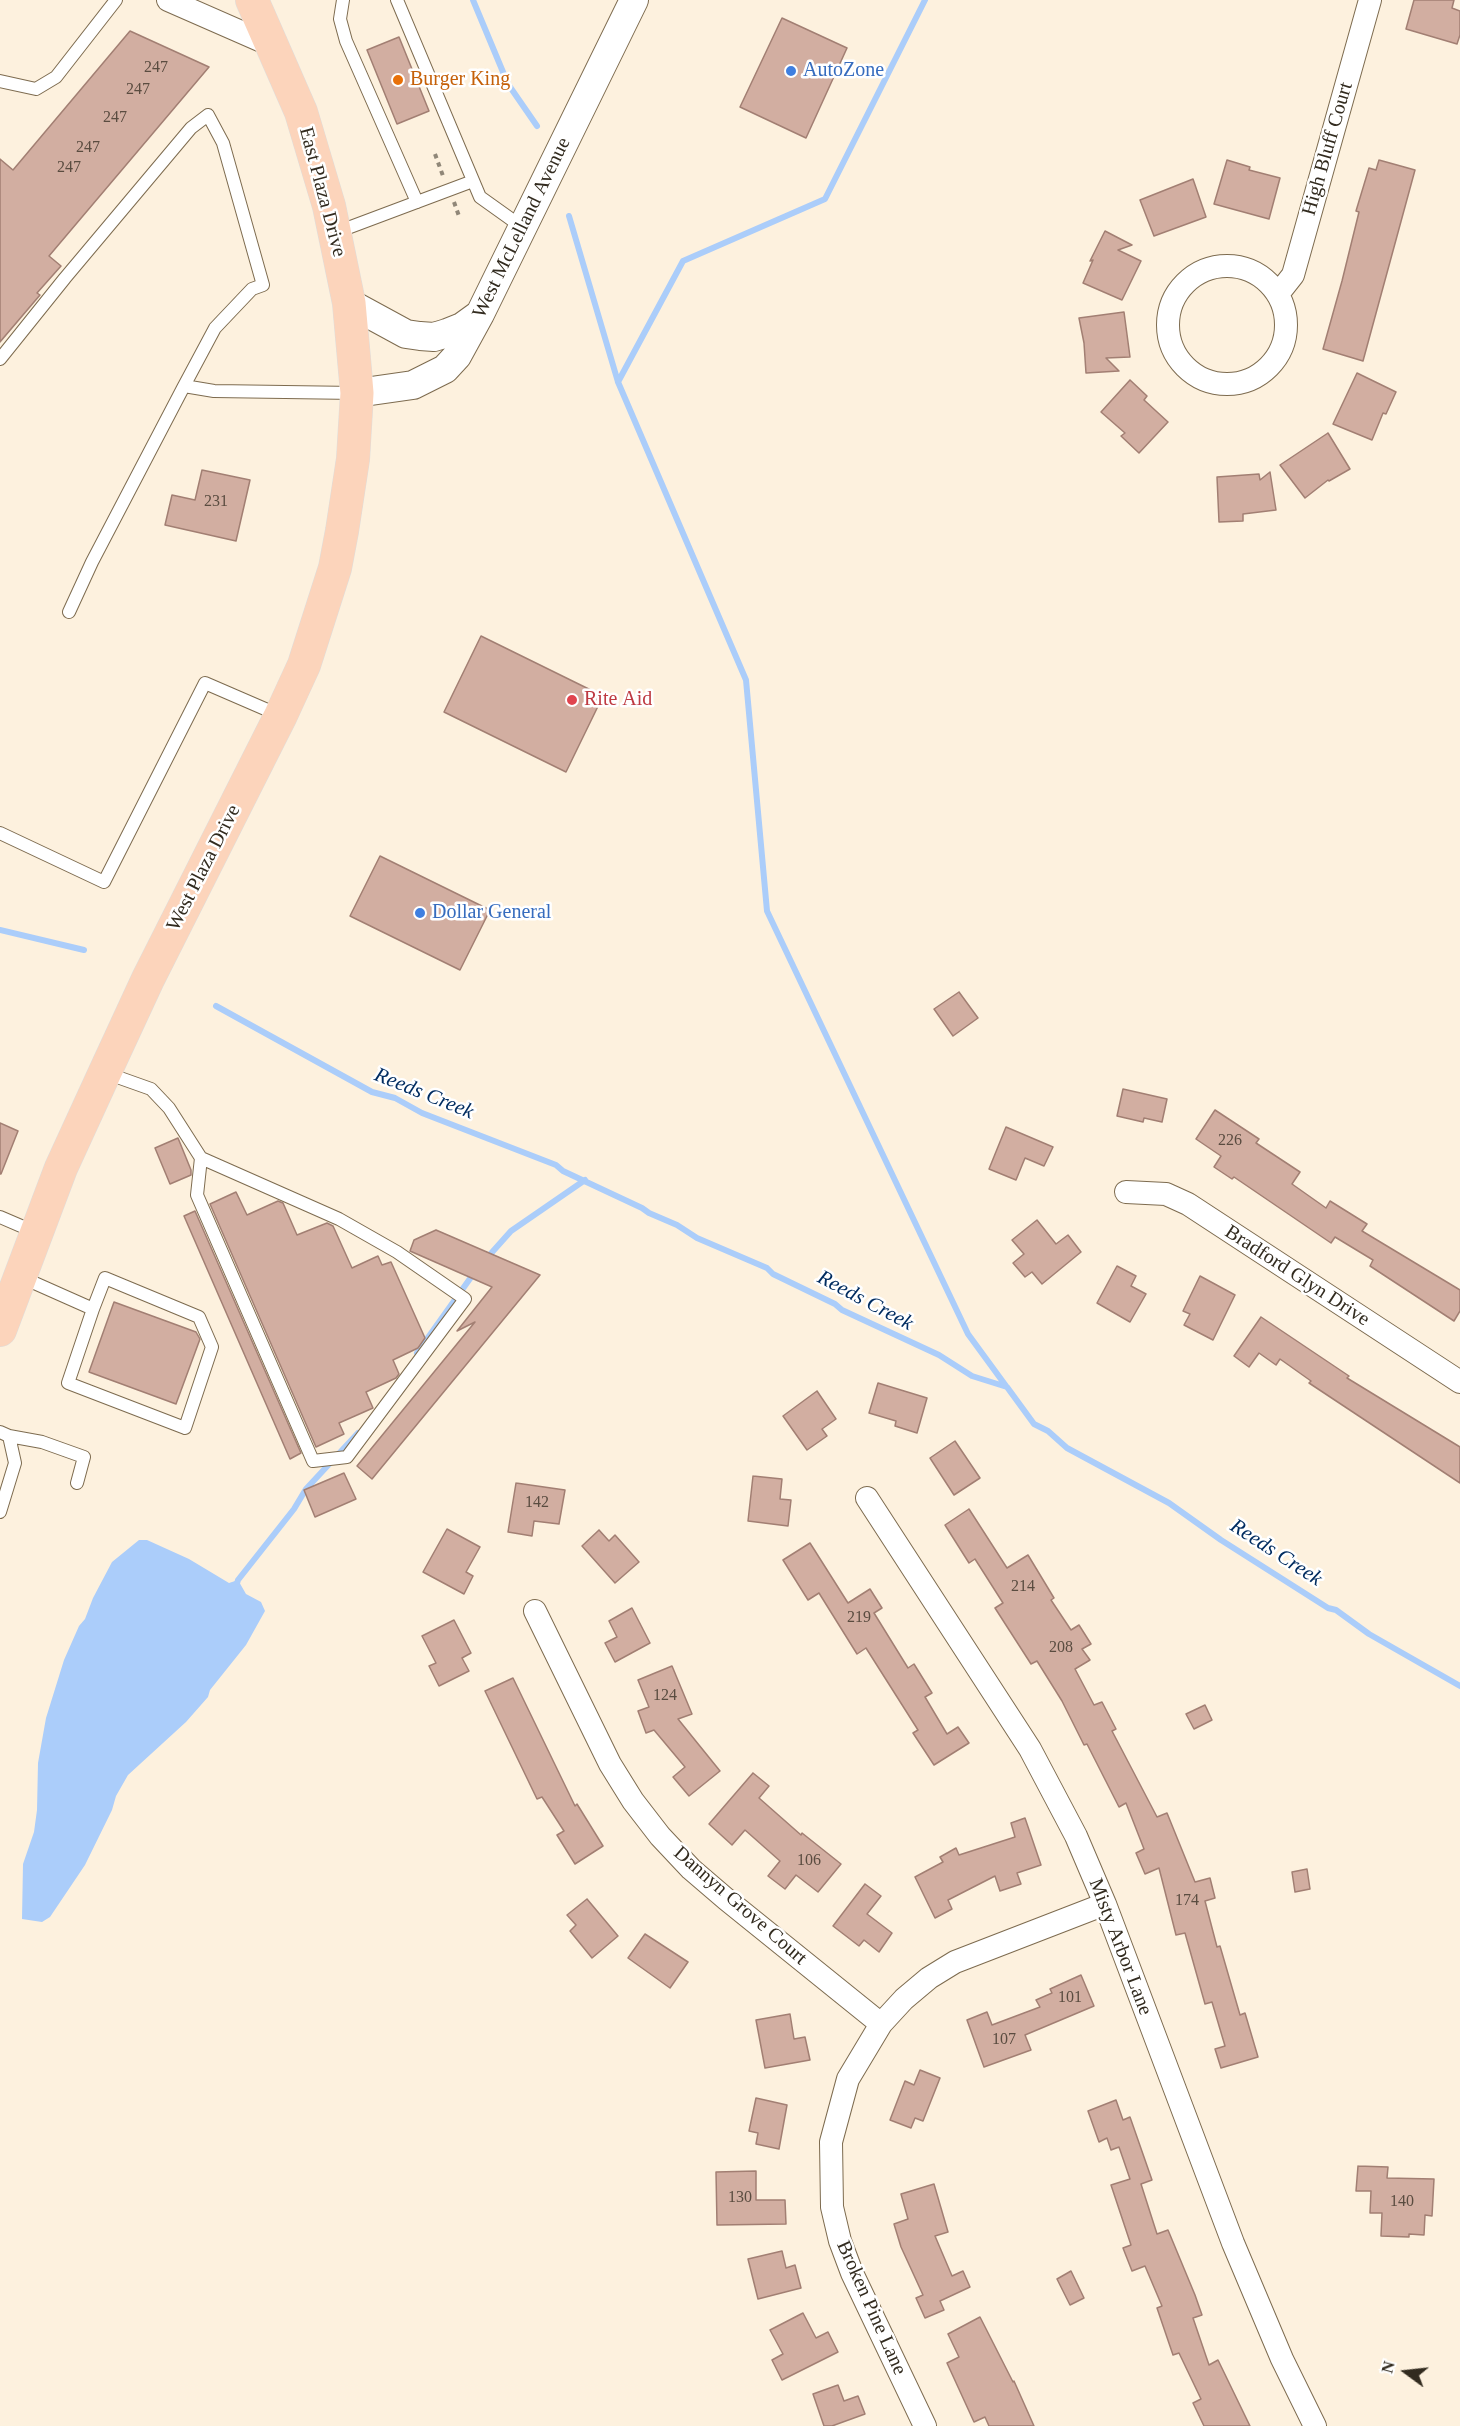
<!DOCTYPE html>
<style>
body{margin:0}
#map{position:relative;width:1460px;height:2426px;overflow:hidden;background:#fdf1de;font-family:"Times New Roman",serif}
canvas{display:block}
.north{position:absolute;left:1376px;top:2342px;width:60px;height:60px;-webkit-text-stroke:4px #fff;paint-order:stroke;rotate:285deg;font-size:16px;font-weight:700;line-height:24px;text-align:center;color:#322b1f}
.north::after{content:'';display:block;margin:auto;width:21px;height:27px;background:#322b1f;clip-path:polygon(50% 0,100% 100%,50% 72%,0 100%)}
</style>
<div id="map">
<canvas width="1460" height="2426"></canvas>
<div class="north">N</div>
</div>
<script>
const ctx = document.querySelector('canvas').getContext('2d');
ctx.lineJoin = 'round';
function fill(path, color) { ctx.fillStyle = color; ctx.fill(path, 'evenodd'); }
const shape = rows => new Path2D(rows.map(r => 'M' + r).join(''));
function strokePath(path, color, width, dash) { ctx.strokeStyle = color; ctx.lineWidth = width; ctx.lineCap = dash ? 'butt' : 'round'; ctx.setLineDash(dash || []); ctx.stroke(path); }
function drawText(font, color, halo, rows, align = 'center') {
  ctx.font = font + ' "Times New Roman",serif'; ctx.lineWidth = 5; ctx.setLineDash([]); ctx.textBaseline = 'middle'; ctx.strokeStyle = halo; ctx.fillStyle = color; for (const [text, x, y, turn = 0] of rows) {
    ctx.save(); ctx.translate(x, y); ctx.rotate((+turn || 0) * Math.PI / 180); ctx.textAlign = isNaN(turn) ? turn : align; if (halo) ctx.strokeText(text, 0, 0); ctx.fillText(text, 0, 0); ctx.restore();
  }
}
fill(shape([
 [139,1540,147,1540,189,1559,229,1583,238,1580,246,1594,261,1602,265,1611,246,1645,210,1690,208,1697,186,1722,128,1775,116,1796,112,1810,85,1865,50,1917,42,1922,22,1919,23,1864,34,1832,37,1810,38,1763,46,1718,64,1660,79,1626,85,1619,93,1598,112,1562]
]), '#abcdfa');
strokePath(shape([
 [473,0,508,84,537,126],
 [569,216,618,382,746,680,767,911,968,1334,1006,1386],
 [618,382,683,261,825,199,925,0],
 [0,930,84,950],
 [216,1006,372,1092,395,1098,422,1113,556,1165,563,1171,642,1208,649,1213,677,1225,697,1238,767,1268,773,1274,835,1304,842,1310,939,1355,972,1376,1007,1387,1034,1424,1048,1431,1067,1448,1169,1503,1221,1540,1328,1608,1336,1610,1369,1634,1460,1686],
 [486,1259,511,1231,585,1180],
 [417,1353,474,1273],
 [236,1587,238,1580,294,1509,306,1489,358,1433]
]), '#abcdfa', 6);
const building = shape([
 [1414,0,1454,0,1452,8,1460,11,1460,35,1457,44,1406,29,1414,0],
 [782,18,847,48,806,138,740,107,782,18],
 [130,31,209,67,49,256,61,266,37,293,40,295,0,342,0,159,13,170,130,31],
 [399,37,429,111,397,124,367,50,399,37],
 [1227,160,1250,167,1249,170,1280,178,1269,219,1214,204,1227,160],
 [1379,160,1415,170,1363,361,1323,349,1342,281,1359,212,1356,211,1369,168,1376,170,1379,160],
 [1193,179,1206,217,1154,236,1140,200,1193,179],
 [1105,231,1132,245,1118,250,1141,261,1122,300,1083,283,1093,260,1090,261,1105,231],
 [1124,312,1130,357,1106,358,1119,371,1086,373,1084,343,1079,318,1124,312],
 [1357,373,1396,392,1386,414,1383,413,1372,440,1333,424,1357,373],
 [1130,380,1147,396,1144,400,1168,422,1139,453,1121,436,1125,433,1101,412,1130,380],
 [1328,433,1350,469,1329,481,1328,480,1305,498,1280,465,1328,433],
 [202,470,250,480,236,541,165,525,172,495,195,500,202,470],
 [1270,472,1276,510,1243,514,1243,521,1219,522,1217,477,1259,474,1260,480,1270,472],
 [481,636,603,696,566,772,444,712,481,636],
 [380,856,490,910,460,970,350,916,380,856],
 [959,992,978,1018,953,1036,934,1009,959,992],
 [1123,1089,1167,1099,1162,1122,1144,1118,1143,1122,1117,1116,1123,1089],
 [1215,1110,1259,1139,1256,1143,1300,1172,1292,1184,1326,1208,1330,1201,1367,1224,1362,1231,1460,1290,1460,1311,1454,1321,1370,1266,1373,1260,1335,1237,1331,1243,1234,1177,1232,1179,1214,1167,1221,1156,1196,1139,1215,1110],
 [0,1123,18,1131,1,1174,0,1174,0,1123],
 [1006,1127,1053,1147,1044,1166,1025,1158,1016,1180,989,1169,1006,1127],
 [178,1138,191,1170,191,1175,170,1184,155,1148,178,1138],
 [236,1192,247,1215,278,1201,283,1203,297,1235,327,1223,333,1226,352,1268,378,1256,382,1265,391,1262,425,1338,418,1348,393,1360,399,1374,396,1378,366,1392,373,1408,339,1423,344,1434,316,1447,210,1204,236,1192],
 [195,1211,301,1453,290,1459,184,1216,195,1211],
 [1037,1220,1056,1244,1068,1235,1081,1252,1042,1284,1032,1272,1025,1277,1013,1263,1024,1254,1012,1240,1037,1220],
 [436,1230,540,1275,372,1479,357,1466,475,1322,457,1331,492,1287,410,1251,414,1240,436,1230],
 [1117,1266,1136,1276,1131,1286,1146,1294,1130,1322,1097,1303,1117,1266],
 [1200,1276,1235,1295,1213,1340,1184,1325,1190,1314,1183,1311,1200,1276],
 [114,1302,196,1332,200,1339,176,1404,89,1372,114,1302],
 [1261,1317,1349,1376,1347,1378,1460,1447,1460,1483,1309,1383,1311,1381,1280,1359,1276,1365,1259,1353,1249,1367,1234,1356,1261,1317],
 [878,1383,927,1398,917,1433,895,1426,896,1421,869,1413,878,1383],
 [817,1391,836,1419,822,1429,827,1436,807,1450,783,1416,817,1391],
 [955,1441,980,1478,954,1495,930,1458,955,1441],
 [344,1473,356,1499,315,1517,304,1490,344,1473],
 [753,1476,782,1479,780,1499,791,1500,788,1526,748,1521,753,1476],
 [516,1483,565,1490,559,1524,534,1521,532,1536,508,1532,516,1483],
 [969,1509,1007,1568,1028,1555,1054,1598,1051,1600,1071,1630,1079,1625,1091,1644,1082,1649,1090,1660,1075,1669,1094,1705,1102,1702,1116,1729,1112,1731,1157,1817,1167,1813,1195,1882,1210,1878,1215,1898,1205,1901,1217,1947,1220,1946,1240,2015,1245,2013,1258,2057,1221,2068,1215,2049,1225,2046,1212,2002,1205,2004,1185,1933,1176,1935,1159,1868,1145,1874,1136,1853,1144,1849,1126,1803,1119,1807,1087,1744,1084,1745,1062,1701,1037,1661,1031,1664,995,1608,1003,1603,975,1559,969,1563,945,1525,969,1509],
 [447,1529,480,1547,466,1572,473,1576,464,1594,423,1572,447,1529],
 [599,1530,609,1541,615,1535,639,1562,615,1583,582,1546,599,1530],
 [810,1543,848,1603,870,1589,882,1608,874,1613,908,1668,914,1664,932,1693,925,1697,947,1734,958,1727,969,1743,934,1765,913,1733,918,1730,866,1648,857,1654,819,1593,808,1600,783,1560,810,1543],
 [632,1608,650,1643,615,1662,605,1643,617,1637,609,1621,632,1608],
 [454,1620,471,1653,462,1658,469,1671,439,1686,429,1666,436,1663,422,1636,454,1620],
 [672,1666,692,1714,678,1719,720,1771,689,1796,673,1777,685,1767,654,1730,646,1733,638,1711,649,1707,638,1680,672,1666],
 [513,1678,575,1806,577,1804,603,1846,575,1864,557,1835,564,1831,542,1797,537,1799,485,1691,513,1678],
 [1205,1705,1212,1720,1194,1729,1186,1714,1205,1705],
 [753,1773,769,1786,759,1798,801,1835,802,1833,841,1864,818,1892,796,1875,785,1889,768,1876,780,1861,745,1830,732,1845,709,1824,753,1773],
 [1025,1818,1041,1865,1017,1873,1021,1884,1000,1891,995,1876,948,1900,952,1909,935,1918,915,1877,943,1862,940,1857,956,1848,959,1855,1015,1837,1011,1823,1025,1818],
 [1307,1869,1310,1889,1295,1892,1292,1872,1307,1869],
 [865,1884,881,1896,867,1914,892,1933,879,1952,864,1940,859,1946,833,1926,865,1884],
 [587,1899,618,1936,592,1958,570,1931,576,1925,567,1915,587,1899],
 [645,1934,688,1962,670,1988,628,1958,645,1934],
 [1081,1975,1094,2006,1025,2035,1031,2050,984,2067,967,2020,987,2012,992,2025,1040,2007,1036,2000,1052,1993,1050,1989,1081,1975],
 [790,2014,794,2039,805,2037,810,2060,765,2068,756,2020,790,2014],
 [920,2070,940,2078,923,2121,915,2118,911,2128,890,2120,905,2081,914,2085,920,2070],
 [756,2098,787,2105,779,2149,756,2144,758,2133,749,2131,756,2098],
 [1116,2100,1123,2120,1130,2117,1152,2180,1141,2184,1157,2234,1168,2230,1195,2295,1202,2315,1193,2318,1209,2365,1218,2360,1250,2426,1204,2426,1193,2403,1201,2399,1179,2353,1173,2355,1157,2308,1162,2306,1145,2266,1132,2271,1123,2248,1131,2245,1111,2185,1130,2179,1119,2147,1111,2150,1107,2138,1099,2142,1088,2111,1116,2100],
 [1358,2166,1388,2167,1387,2178,1434,2179,1432,2216,1425,2215,1424,2235,1409,2234,1409,2237,1381,2236,1382,2213,1370,2213,1371,2191,1356,2191,1358,2166],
 [756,2171,756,2200,785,2200,786,2224,717,2225,716,2172,756,2171],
 [934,2184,948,2232,935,2236,952,2276,963,2271,970,2287,940,2301,944,2310,925,2318,916,2298,923,2295,901,2247,894,2224,908,2219,901,2194,934,2184],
 [782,2251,786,2268,795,2265,801,2288,758,2299,748,2259,782,2251],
 [1071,2271,1084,2298,1070,2305,1057,2279,1071,2271],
 [803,2313,816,2338,828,2332,838,2352,782,2380,772,2360,783,2354,770,2330,803,2313],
 [980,2317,1013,2382,1014,2381,1034,2426,989,2426,985,2417,974,2422,947,2363,959,2357,948,2334,980,2317],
 [838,2385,844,2401,858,2396,865,2414,832,2426,824,2426,813,2394,838,2385]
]);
fill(building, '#d2aea1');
strokePath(building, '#a27f73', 1.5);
const service = shape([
 [343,0,340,19,346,41,417,202],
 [397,0,480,197,522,227],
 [0,81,36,89,56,77,116,0],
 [337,232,473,181],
 [0,359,65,278,191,128,208,115,223,143,263,285,252,289,215,328,184,386,214,391,356,393],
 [69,612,92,562,184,386],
 [0,833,104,882,205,683,279,715],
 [106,1073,151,1089,169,1108,201,1158,197,1195,313,1461,347,1457,465,1299,397,1252,339,1219,201,1158],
 [0,1217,35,1232],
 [21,1277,93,1309,105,1278,199,1317,212,1347,185,1428,68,1383,93,1309],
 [0,1432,9,1436,15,1463,0,1512],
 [9,1436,42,1442,84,1457,77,1483]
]);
const minor = shape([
 [168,0,273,46],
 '1168 325a59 59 0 1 1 118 0a59 59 0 1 1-118 0Z',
 [1278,294,1293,275,1370,0],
 [1126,1192,1166,1194,1188,1204,1460,1382],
 [867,1498,1030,1749,1076,1836,1105,1904,1233,2243,1282,2359,1315,2426],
 [535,1611,610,1764,633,1801,660,1836,691,1869,726,1899,881,2024],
 [925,2426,852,2273,840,2241,832,2207,831,2142,848,2079,881,2024,904,1999,929,1978,955,1962,1105,1904]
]);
const tertiary = shape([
 [349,303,406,334,420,336,434,337,447,333,462,327,480,314],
 [357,393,413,385,445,369,457,356,480,314,634,0]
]);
const primary = shape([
 [0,1330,61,1168,105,1072,148,979,281,715,304,665,335,568,342,531,353,459,357,393,349,303,329,206,301,112,252,0]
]);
strokePath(service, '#7d6b4f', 14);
strokePath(minor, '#7d6b4f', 24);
strokePath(tertiary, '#7d6b4f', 30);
strokePath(primary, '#dedddb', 34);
strokePath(shape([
 [435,154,443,176],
 [454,202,460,219]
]), '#908778', 4, [4.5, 4.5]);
strokePath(service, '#fff', 12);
strokePath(minor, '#fff', 22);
strokePath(tertiary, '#fff', 28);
strokePath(primary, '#fcd4bb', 33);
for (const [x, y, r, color] of [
 [791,71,6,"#3f7fe0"],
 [398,80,6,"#e8710a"],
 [572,700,6,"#e0444e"],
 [420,913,6,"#3f7fe0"]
]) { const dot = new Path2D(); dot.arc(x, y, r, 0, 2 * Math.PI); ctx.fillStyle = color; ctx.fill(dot); strokePath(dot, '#fff', 2); }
drawText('16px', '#5a4c40', null, [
 ["247",156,68],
 ["247",138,90],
 ["247",115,118],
 ["247",88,148],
 ["247",69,168],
 ["231",216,502],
 ["226",1230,1141],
 ["142",537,1503],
 ["214",1023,1587],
 ["219",859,1618],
 ["208",1061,1648],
 ["124",665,1696],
 ["106",809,1861],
 ["174",1187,1901],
 ["101",1070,1998],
 ["107",1004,2040],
 ["130",740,2198],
 ["140",1402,2202]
]);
drawText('20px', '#366cbe', '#fff', [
 ["AutoZone",803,71],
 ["Dollar General",432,913]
], 'left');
drawText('20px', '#c56008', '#fff', [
 ["Burger King",410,80]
], 'left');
drawText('20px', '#322b1f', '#fff', [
 ["High Bluff Court",1328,149,-74],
 ["East Plaza Drive",322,192,75],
 ["West McLelland Avenue",522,228,-64],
 ["West Plaza Drive",204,868,-63],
 ["Bradford Glyn Drive",1297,1276,33],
 ["Dannyn Grove Court",740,1906,41],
 ["Misty Arbor Lane",1120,1947,69],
 ["Broken Pine Lane",871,2308,66]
]);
drawText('20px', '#be3a42', '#fff', [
 ["Rite Aid",584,700]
], 'left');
drawText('italic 21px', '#002c60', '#fff', [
 ["Reeds Creek",424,1094,22],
 ["Reeds Creek",865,1301,28],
 ["Reeds Creek",1276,1553,33]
]);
</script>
